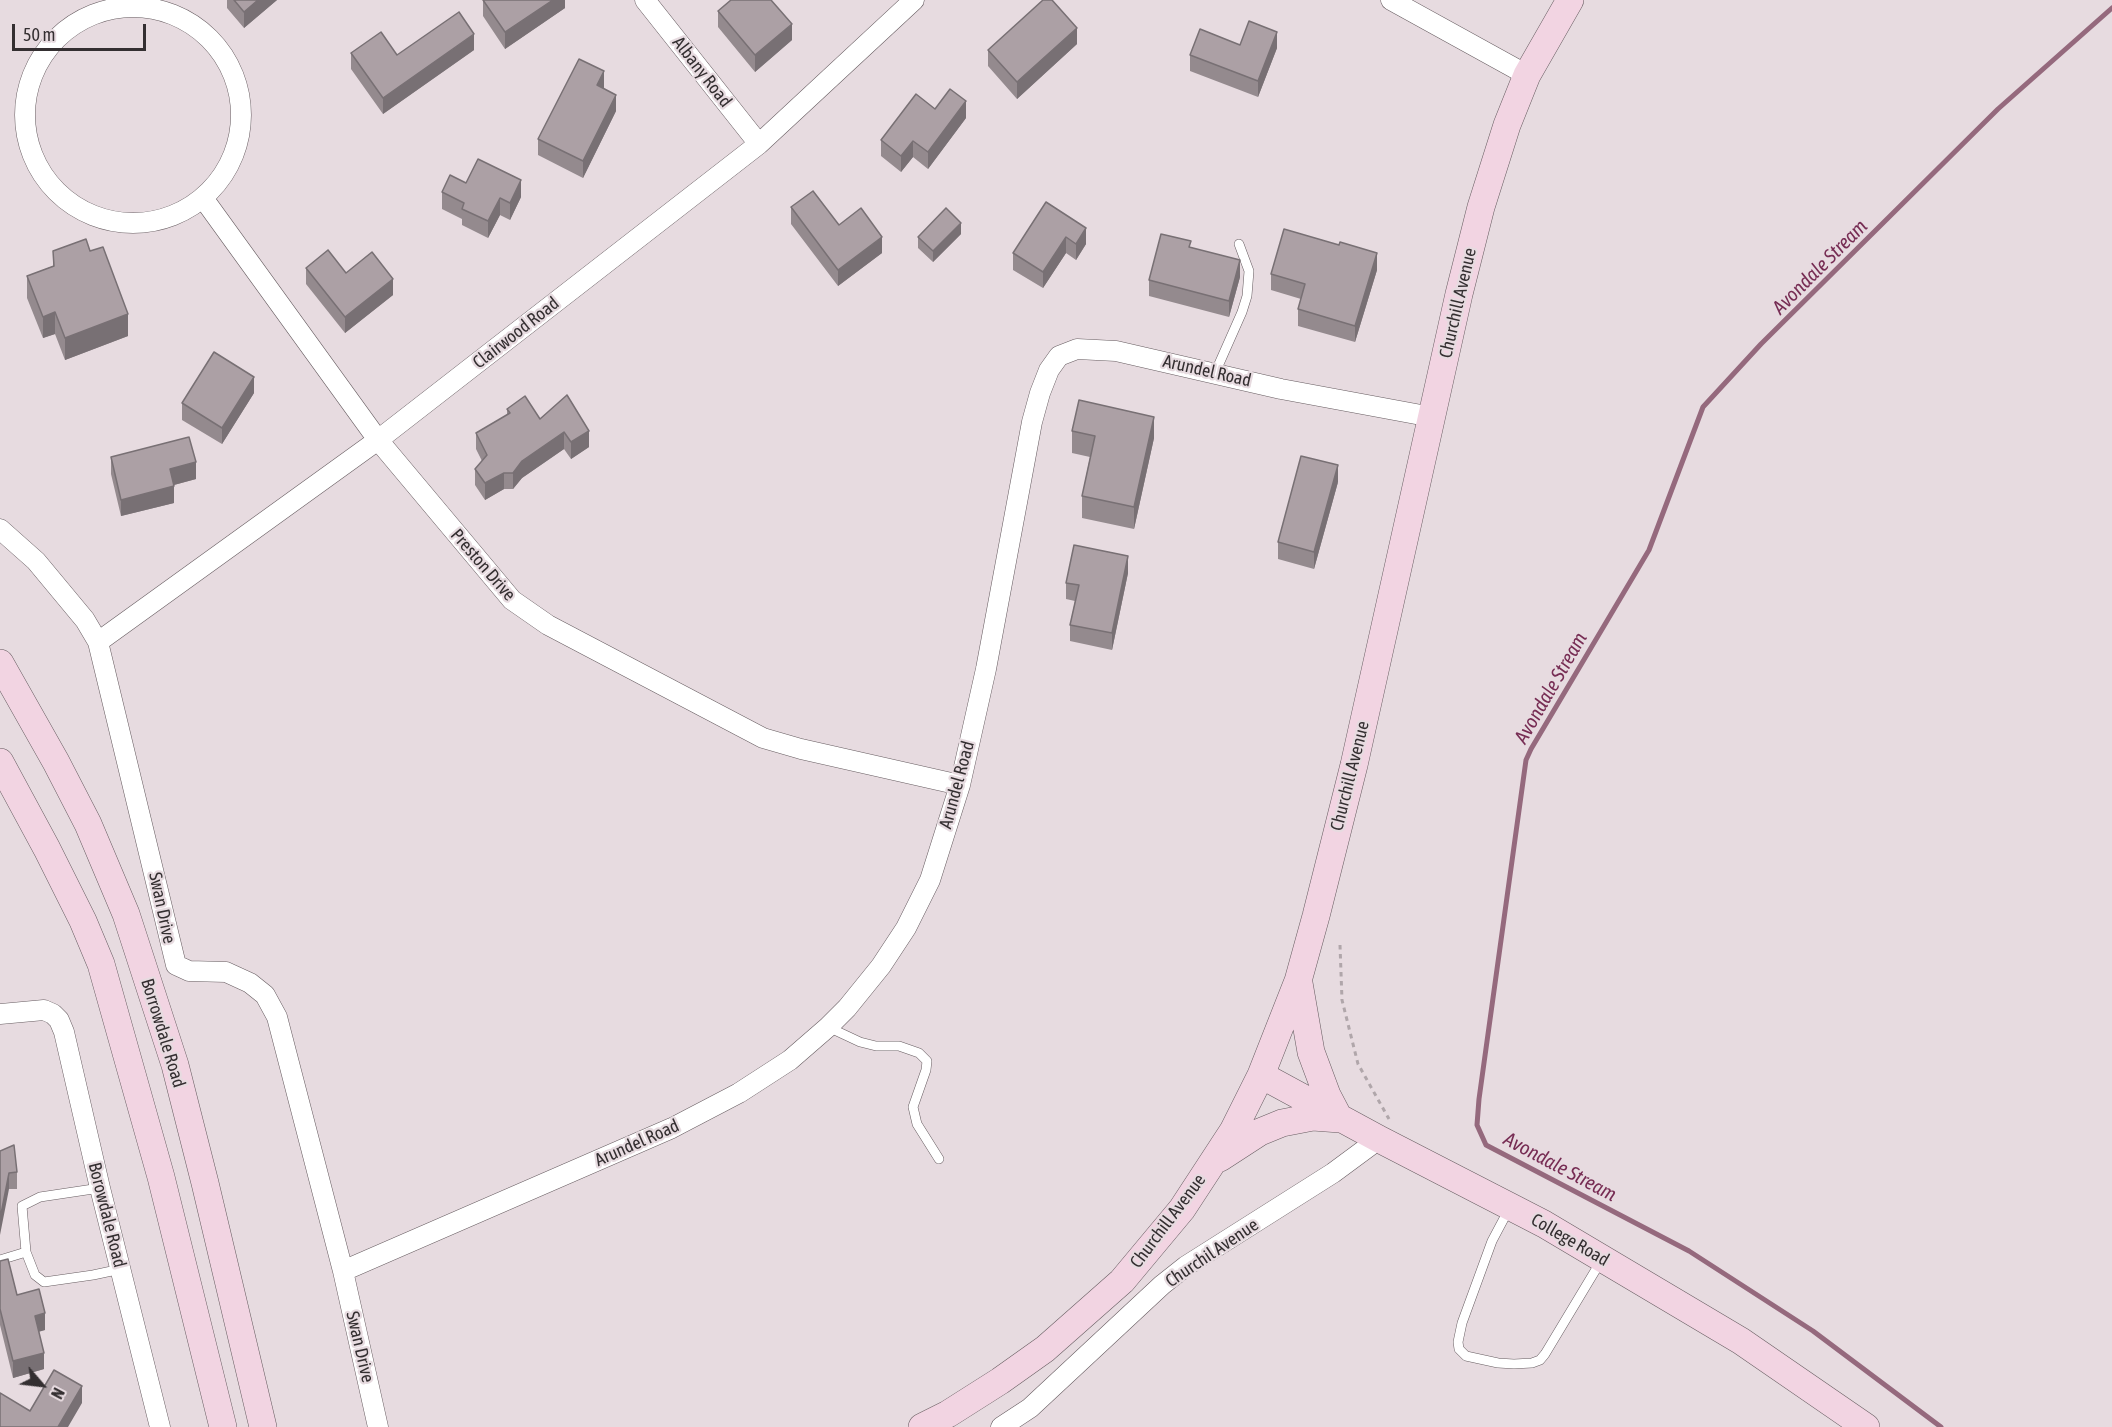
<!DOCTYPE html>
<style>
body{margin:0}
#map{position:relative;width:2112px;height:1427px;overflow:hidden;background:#e7dbe0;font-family:"Asap Condensed",sans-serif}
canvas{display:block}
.north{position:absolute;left:12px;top:1355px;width:60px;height:60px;-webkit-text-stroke:4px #e7dbe0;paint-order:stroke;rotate:118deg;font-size:16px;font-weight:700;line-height:24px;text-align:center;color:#342f31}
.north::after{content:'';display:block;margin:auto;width:21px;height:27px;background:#342f31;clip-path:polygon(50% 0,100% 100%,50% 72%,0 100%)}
.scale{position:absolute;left:12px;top:24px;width:134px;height:27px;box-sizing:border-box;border:3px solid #342f31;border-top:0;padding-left:8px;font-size:18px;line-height:21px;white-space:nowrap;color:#342f31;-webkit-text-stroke:4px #e7dbe0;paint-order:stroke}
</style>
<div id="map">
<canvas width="2112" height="1427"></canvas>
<div class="north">N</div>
<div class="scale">50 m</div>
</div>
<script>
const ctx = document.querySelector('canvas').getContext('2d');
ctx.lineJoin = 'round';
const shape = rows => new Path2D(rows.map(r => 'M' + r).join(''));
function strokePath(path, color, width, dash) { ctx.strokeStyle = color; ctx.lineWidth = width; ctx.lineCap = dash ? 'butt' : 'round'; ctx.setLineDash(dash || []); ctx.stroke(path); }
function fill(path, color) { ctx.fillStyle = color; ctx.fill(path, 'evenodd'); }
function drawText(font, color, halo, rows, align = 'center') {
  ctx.font = font + ' "Asap Condensed",sans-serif'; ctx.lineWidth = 4.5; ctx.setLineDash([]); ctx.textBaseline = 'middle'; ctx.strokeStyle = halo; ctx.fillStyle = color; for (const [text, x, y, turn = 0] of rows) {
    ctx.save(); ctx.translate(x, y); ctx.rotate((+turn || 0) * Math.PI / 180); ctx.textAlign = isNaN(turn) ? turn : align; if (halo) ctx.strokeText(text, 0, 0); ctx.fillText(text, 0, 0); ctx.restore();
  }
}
strokePath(shape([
 [1941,1427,1813,1331,1689,1251,1486,1145,1477,1125,1479,1099,1526,760,1531,749,1649,550,1703,407,1761,344,1998,109,2112,8]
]), '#95697d', 5);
const lane = shape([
 [1215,373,1242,312,1247,296,1249,271,1239,244],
 [828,1027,860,1042,876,1046,899,1046,919,1053,927,1061,926,1070,913,1107,917,1124,939,1159],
 [100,1188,40,1197,22,1206,26,1252,35,1275,44,1282,93,1275,121,1269],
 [1509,1209,1492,1241,1462,1323,1458,1342,1459,1349,1466,1356,1498,1363,1514,1364,1532,1363,1540,1360,1545,1354,1601,1261],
 [0,1260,26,1252]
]);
const street = shape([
 [645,0,759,144],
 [1391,0,1527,75],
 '25 115a108 108 0 1 1 216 0a108 108 0 1 1-216 0Z',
 [203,198,378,440,512,600,548,625,763,738,801,749,960,785],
 [0,529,36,561,85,620,98,642,176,965,189,971,226,972,250,983,265,995,277,1017,343,1271,378,1427],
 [98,642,378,440,759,144,914,0],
 [0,1014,44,1010,53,1014,59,1020,64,1032,100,1188,160,1427],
 [343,1271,672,1128,739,1093,790,1060,828,1027,847,1008,881,966,906,928,930,880,960,785,986,669,1032,422,1040,393,1049,370,1059,356,1077,349,1116,351,1281,389,1432,417],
 [1001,1427,1030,1408,1162,1285,1186,1266,1333,1173,1379,1139]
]);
const secondary = shape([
 [0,663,56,762,88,824,126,914,175,1065,205,1183,263,1427],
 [0,762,47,849,83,921,101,964,161,1177,223,1427],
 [1299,983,1311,1052,1327,1095,1338,1116],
 [1261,1075,1379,1139,1544,1224,1741,1341,1866,1427],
 [1220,1158,1260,1132,1282,1123,1313,1117,1340,1119],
 [922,1427,948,1414,1000,1381,1045,1349,1122,1281,1182,1209,1233,1131,1261,1075,1298,981,1316,916,1354,765,1459,294,1481,207,1507,125,1527,75,1570,0]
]);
strokePath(lane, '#675d61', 10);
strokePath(street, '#675d61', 21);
strokePath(secondary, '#675d61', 28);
strokePath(shape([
 [1340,945,1342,1000,1358,1064,1389,1119]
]), '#b0a6aa', 3, [4.5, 4.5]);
strokePath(lane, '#fff', 9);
strokePath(street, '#fff', 20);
strokePath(secondary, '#f2d4e2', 27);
fill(shape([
 [227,0,277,0,244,28,227,8],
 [483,0,565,0,565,8,505,49,483,16],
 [718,11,792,40,755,72,718,27],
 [1077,44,1017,99,988,66,988,50],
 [1240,45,1277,48,1258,97,1190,71,1190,55],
 [474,50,383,114,351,69,351,53,397,55],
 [603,88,616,111,583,178,538,155,538,139,604,88],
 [966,118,928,169,913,157,901,172,881,156,881,140],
 [466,183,521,197,510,220,500,215,488,238,462,225,462,219,442,209,442,192],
 [1046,202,1086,244,1076,260,1066,253,1043,288,1013,270,1013,253],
 [791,207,839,225,882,253,838,286,791,224],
 [961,234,933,262,918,248,918,237],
 [1191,247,1240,277,1229,317,1149,296,1149,280],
 [53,251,90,251,128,336,65,360,55,334,43,338,27,298,27,276,53,266],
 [306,268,346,273,393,295,345,333,306,284],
 [1377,270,1355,342,1298,326,1298,309,1301,299,1271,290,1271,274],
 [254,393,222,444,182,420,182,403],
 [567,395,589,447,571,459,564,449,522,478,513,489,504,489,485,500,475,485,475,469,482,461,476,449,476,433,507,415,507,409,540,419],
 [1072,431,1154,438,1134,529,1082,518,1082,496,1090,457,1072,453],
 [111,457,196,479,174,485,174,503,121,516,111,474],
 [1338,482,1314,569,1278,559,1278,542],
 [1128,573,1112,650,1070,641,1070,625,1075,601,1066,599,1066,583],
 [0,1151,17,1172,17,1189,9,1189],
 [0,1261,17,1295,45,1330,39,1331,44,1369,13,1378,0,1325]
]), '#948a8e');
fill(shape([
 [258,0,277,0,244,28,244,12],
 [553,0,565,0,565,8,505,49,505,32],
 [792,24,792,40,755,72,755,55],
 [1077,28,1077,44,1017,99,1017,82],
 [1277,32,1277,48,1258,97,1258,81],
 [474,34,474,50,383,114,383,98],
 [604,71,604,88,597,102,597,85],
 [616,95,616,111,583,178,583,161],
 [966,101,966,118,928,169,928,152],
 [913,141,913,157,901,172,901,156],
 [521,180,521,197,510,220,510,203],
 [500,198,500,215,488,238,488,221],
 [961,223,961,234,933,262,933,251],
 [1086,228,1086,244,1076,260,1076,244],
 [882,237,882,253,838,286,838,270],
 [1066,237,1066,253,1043,288,1043,272],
 [1377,253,1377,270,1355,342,1355,326],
 [1240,260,1240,277,1229,317,1229,301],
 [393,279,393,295,345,333,345,317],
 [55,312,55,334,43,338,43,317],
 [128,314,128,336,65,360,65,338],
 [254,377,254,393,222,444,222,428],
 [1154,417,1154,438,1134,529,1134,507],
 [589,431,589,447,571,459,571,442],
 [564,432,564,449,522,478,513,489,513,473,522,461],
 [196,462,196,479,170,486,170,469],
 [1338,465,1338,482,1314,569,1314,552],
 [504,473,504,489,485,500,485,483],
 [174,486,174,503,121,516,121,500],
 [1128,556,1128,573,1112,650,1112,633],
 [9,1173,9,1189,0,1235,0,1219],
 [45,1313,45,1330,35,1333,35,1316],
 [44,1353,44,1369,13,1378,13,1361],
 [82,1386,82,1403,68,1427,58,1427]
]), '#787074');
const building = shape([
 [234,0,258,0,244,12,234,0],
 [483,0,553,0,505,32,483,0],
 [731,0,771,0,792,24,755,55,718,11,731,0],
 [1043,0,1052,0,1077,28,1017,82,988,50,1043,0],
 [459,12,474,34,383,98,351,53,381,32,397,55,459,12],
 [1249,21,1277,32,1258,81,1190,55,1200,29,1240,45,1249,21],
 [579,59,604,71,597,85,616,95,583,161,538,139,579,59],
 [950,89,966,101,928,152,913,141,901,156,881,140,916,94,935,109,950,89],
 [478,159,521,180,510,203,500,198,488,221,462,209,464,203,442,192,450,175,466,183,478,159],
 [813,191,839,225,861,208,882,237,838,270,791,207,813,191],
 [1046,202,1086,228,1076,244,1066,237,1043,272,1013,253,1046,202],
 [946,208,961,223,933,251,918,237,946,208],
 [1284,229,1339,245,1340,242,1377,253,1355,326,1298,309,1305,284,1271,274,1284,229],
 [1161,234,1191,241,1189,247,1240,260,1229,301,1149,280,1161,234],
 [86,239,90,251,103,247,128,314,65,338,55,312,43,317,27,276,54,266,53,251,86,239],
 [328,250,346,273,372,252,393,279,345,317,306,268,328,250],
 [214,352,254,377,222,428,182,403,214,352],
 [567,395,589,431,571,442,564,432,522,461,513,473,504,473,485,483,475,469,487,455,476,433,510,413,507,409,525,396,540,419,567,395],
 [1079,400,1154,417,1134,507,1082,496,1095,436,1072,431,1079,400],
 [189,437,196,462,170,469,174,486,121,500,111,457,189,437],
 [1301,456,1338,465,1314,552,1278,542,1301,456],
 [1074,545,1128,556,1112,633,1070,625,1079,585,1066,583,1074,545],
 [14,1145,17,1172,9,1173,0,1219,0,1151,14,1145],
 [8,1259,17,1295,39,1289,45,1313,35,1316,44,1353,13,1361,0,1309,0,1261,8,1259],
 [54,1370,82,1386,58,1427,0,1427,0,1393,30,1411,54,1370]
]);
fill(building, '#aca0a5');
strokePath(building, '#787074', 1.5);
drawText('18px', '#342f31', '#e7dbe0', [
 ["Albany Road",702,72,52],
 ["Churchill Avenue",1458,303,-77],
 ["Clairwood Road",516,333,-38],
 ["Arundel Road",1207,371,13],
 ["Preston Drive",483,565,49],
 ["Churchill Avenue",1350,776,-76],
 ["Arundel Road",957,785,-75],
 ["Swan Drive",162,908,78],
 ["Borrowdale Road",163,1033,73],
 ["Arundel Road",637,1143,-24],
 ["Borowdale Road",107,1215,76],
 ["Churchill Avenue",1168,1221,-53],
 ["College Road",1570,1240,30],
 ["Churchil Avenue",1212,1253,-34],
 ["Swan Drive",360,1347,77]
]);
drawText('italic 20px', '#772d54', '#e7dbe0', [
 ["Avondale Stream",1820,267,-45],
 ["Avondale Stream",1551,688,-60],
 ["Avondale Stream",1560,1167,28]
]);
</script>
